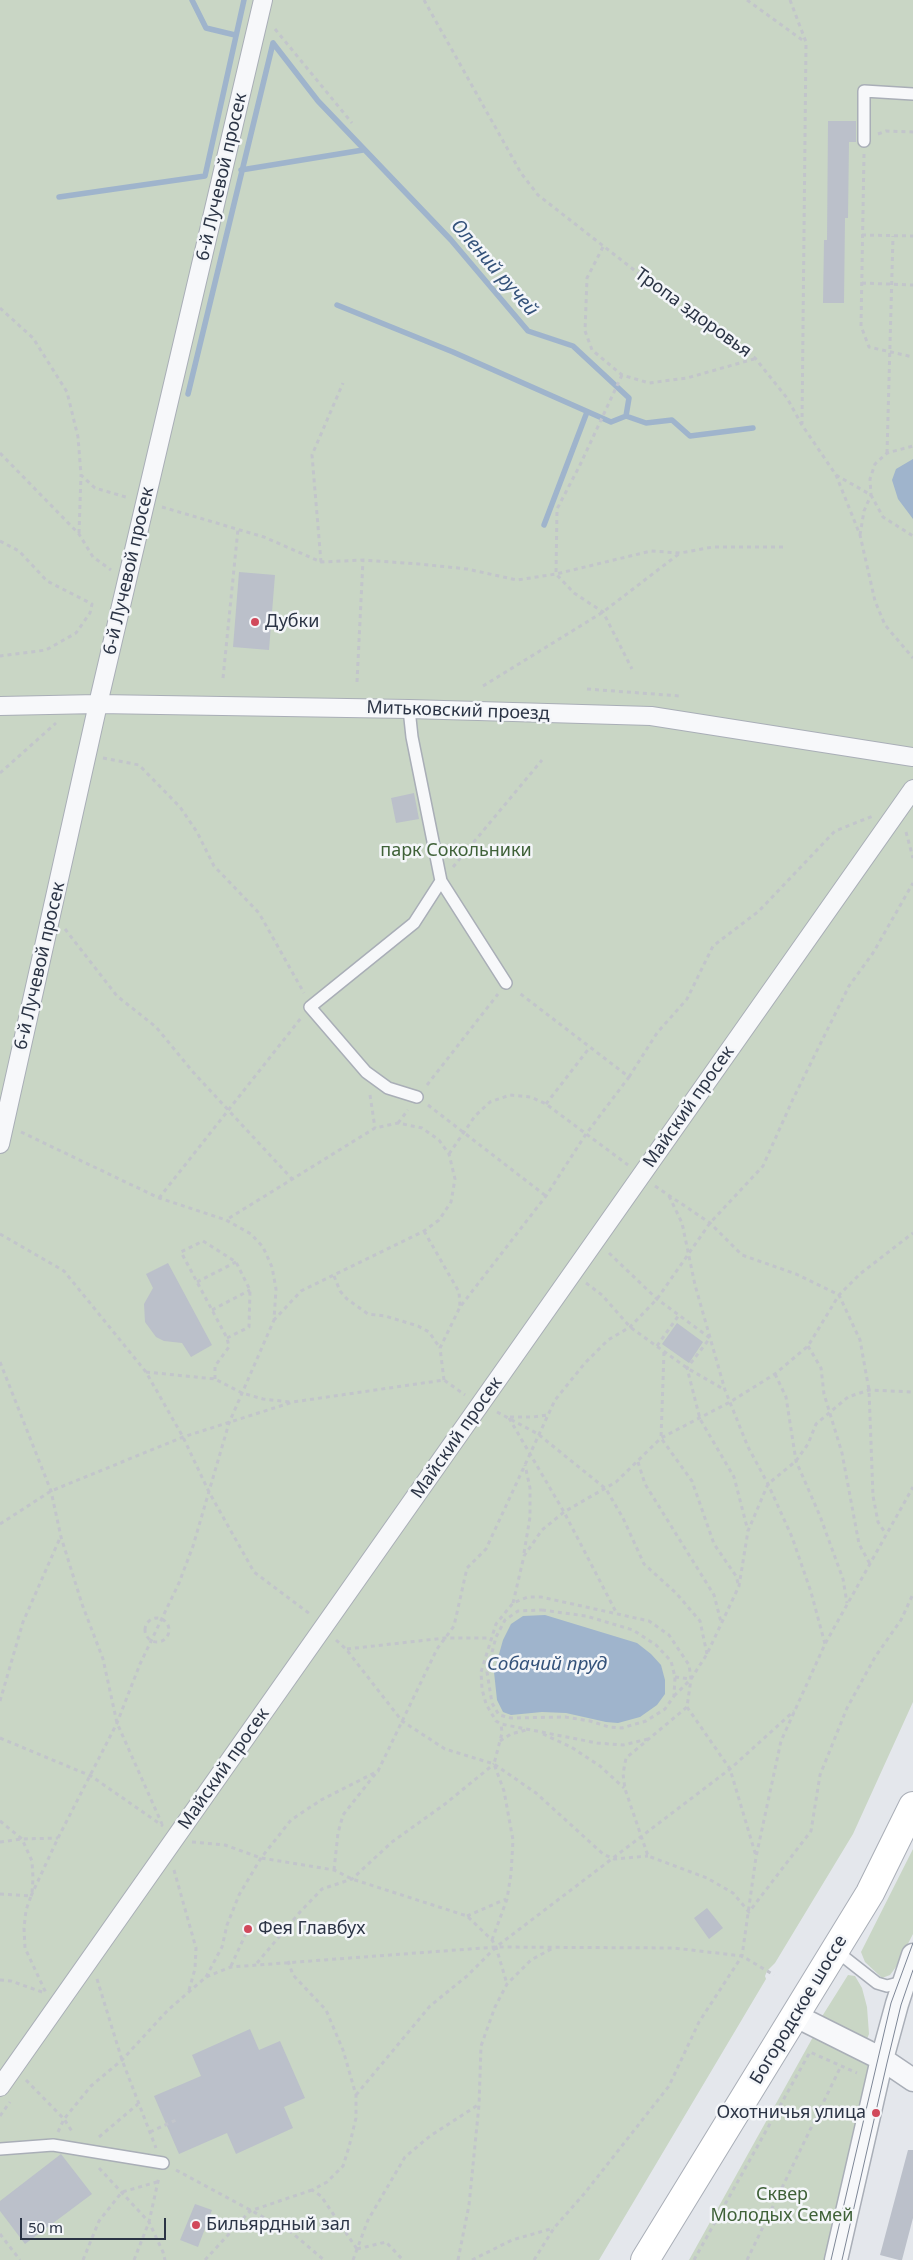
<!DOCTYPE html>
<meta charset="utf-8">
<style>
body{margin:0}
#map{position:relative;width:913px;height:2260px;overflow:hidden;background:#e4e7ec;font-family:"Noto Sans",sans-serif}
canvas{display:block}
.scale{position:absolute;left:20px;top:2218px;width:146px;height:22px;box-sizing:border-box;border:2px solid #2b3445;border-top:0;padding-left:6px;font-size:15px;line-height:18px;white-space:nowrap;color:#2b3445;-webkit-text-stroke:4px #f4f6f9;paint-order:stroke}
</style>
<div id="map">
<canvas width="913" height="2260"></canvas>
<div class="scale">50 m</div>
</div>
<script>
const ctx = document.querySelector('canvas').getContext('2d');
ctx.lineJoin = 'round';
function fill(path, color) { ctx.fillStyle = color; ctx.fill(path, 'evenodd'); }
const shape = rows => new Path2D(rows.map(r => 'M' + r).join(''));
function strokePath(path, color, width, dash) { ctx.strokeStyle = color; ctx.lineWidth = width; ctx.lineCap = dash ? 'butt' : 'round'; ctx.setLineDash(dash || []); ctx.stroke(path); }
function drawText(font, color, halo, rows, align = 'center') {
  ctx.font = font + ' "Noto Sans",sans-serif'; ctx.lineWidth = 5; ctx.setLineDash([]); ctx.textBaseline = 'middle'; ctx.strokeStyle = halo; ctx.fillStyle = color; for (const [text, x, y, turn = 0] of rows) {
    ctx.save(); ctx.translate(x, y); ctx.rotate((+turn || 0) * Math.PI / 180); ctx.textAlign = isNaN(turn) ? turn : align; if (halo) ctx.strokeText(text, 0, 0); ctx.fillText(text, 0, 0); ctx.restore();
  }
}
fill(shape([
 [0,0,913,0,913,1702,853,1834,775,1963,767,1971,765,1976,766,1979,599,2260,0,2260],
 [913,1849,913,1934,896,1967,890,1975,882,1978,865,1962,861,1952],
 [848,1975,855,1976,862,1988,867,2007,869,2034,867,2039,862,2039,821,2018],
 [813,2037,869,2066,826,2260,689,2260]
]), '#c9d6c5');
fill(shape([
 [913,459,913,519,898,499,892,480,896,469],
 [545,1615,637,1643,651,1654,661,1665,665,1680,665,1694,657,1705,640,1717,618,1723,606,1722,566,1713,542,1712,511,1715,503,1712,497,1700,494,1672,503,1640,511,1624,523,1616]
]), '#9fb4cc');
strokePath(shape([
 [192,0,206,28,235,35],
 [273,43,318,101,451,240,528,331,573,346,629,398,626,416,646,423,672,420,690,436,753,428],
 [241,170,363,150],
 [59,197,205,176,244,0],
 [337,305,453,352,611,422,626,416],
 [188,394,273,43],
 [544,525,587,412]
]), '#9fb4cc', 5.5);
fill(shape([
 [828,121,856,121,856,142,849,142,848,218,845,218,844,303,823,303,824,240,827,240],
 [239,572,275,575,269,650,233,647],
 [414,793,419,819,396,823,391,798],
 [168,1263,212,1345,191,1357,182,1343,164,1341,156,1337,145,1322,144,1304,153,1288,146,1274],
 [677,1323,703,1342,689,1363,662,1344],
 [707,1908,723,1928,709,1939,694,1918],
 [250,2029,259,2050,280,2041,305,2098,284,2107,293,2128,236,2154,227,2133,179,2154,154,2096,201,2076,192,2055],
 [908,2150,913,2150,913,2218,902,2260,899,2260,880,2255],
 [61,2154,92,2194,25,2244,0,2211,0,2201],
 [195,2204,212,2210,198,2247,180,2240]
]), '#bbc0ca');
const service = shape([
 [864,141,864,91,913,94],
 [409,709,412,737,441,881,506,983],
 [417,1097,388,1088,366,1072,310,1007,414,923,441,881],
 [835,1950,877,1983,887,1986,906,1981],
 [0,2149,53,2145,163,2163]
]);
const pedestrian = shape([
 [0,706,98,704,409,709,651,716,913,757],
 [0,1144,98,704,263,0],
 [0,2087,913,789]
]);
const minor = shape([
 [796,2016,882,2059,913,2080],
 [836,2260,882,2059,897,2004,913,1955]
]);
const secondary = shape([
 [645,2260,870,1893,913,1806]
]);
strokePath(service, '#a9aeb7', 14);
strokePath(pedestrian, '#a9aeb7', 20);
strokePath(minor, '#a9aeb7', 25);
strokePath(secondary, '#a9aeb7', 30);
strokePath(shape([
 [424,0,521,173,538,195,702,323,755,358,787,398,802,425,836,475,860,535,875,601,885,625,913,658],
 [747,0,805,42],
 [790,0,806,42,802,424],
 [275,29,352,123],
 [878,134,886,131,913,132],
 [864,154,861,326,869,347,913,357],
 [862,235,913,236],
 [603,247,587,278,585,331,592,350,622,375,649,383,687,378,754,359],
 [862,283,913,285],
 [0,308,33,338,67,392,78,437,81,475,95,488,129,498],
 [622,375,580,465,557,509,556,574,574,593,603,612,632,669],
 [0,453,79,534,93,557,111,570],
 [887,453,893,236],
 [836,475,871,495,883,517,913,536],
 [162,507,264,537,321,562,363,560,419,564,467,569,517,580,556,574,651,551,680,553,713,547,786,547],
 [79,533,81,475],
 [860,535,864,511,871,495,870,479,875,464,887,453,913,446],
 [0,541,19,551,47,581,92,604,90,613,76,633,46,650,0,656],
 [321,562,312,455,343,383],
 [223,678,238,529],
 [357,682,363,560],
 [483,686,603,612,680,553],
 [587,689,680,696],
 [103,758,139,765,180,807,197,832,214,866,259,913,304,993],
 [0,773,56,723],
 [906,832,913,858],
 [453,867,542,760],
 [65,929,117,996,156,1027,193,1072,293,1180],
 [629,1077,657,1033,687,999,713,946,759,911,835,831,873,816],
 [427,1085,498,994],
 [370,1095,375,1128],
 [546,1104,590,1047],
 [428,1105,546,1196],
 [398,1123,408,1110],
 [21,1132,159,1198,226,1220],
 [449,1154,475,1116,490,1102,510,1095,531,1097,546,1104,628,1165],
 [655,1186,710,1223,742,1255,796,1274,839,1295,860,1340,869,1390,873,1496,878,1522,886,1534],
 [669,1196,682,1223,695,1285,725,1390,748,1447,768,1484,792,1537,811,1592,825,1644],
 [159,1198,301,1018],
 [424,1231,459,1292,460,1306],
 [0,1234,64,1271,146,1372,183,1437,209,1492,254,1572,310,1614],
 [609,1253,657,1299,710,1338,687,1368,700,1419,734,1477,748,1531],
 [334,1276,340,1291,347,1299,368,1314,385,1316,418,1326,429,1332,440,1348],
 [197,1282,236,1262],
 [586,1283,602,1295,630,1327,687,1368,725,1390],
 [212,1310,250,1290],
 [657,1346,679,1315],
 [808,1346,821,1368,824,1394,842,1453,859,1544,870,1564],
 [664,1352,661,1438,692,1481,714,1544,736,1576,738,1583],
 [0,1362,51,1491,61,1537,82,1604,103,1659,117,1723,162,1824],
 [146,1372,215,1379,242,1393,263,1399,290,1402],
 [775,1374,786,1397,796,1461,820,1516,843,1579,847,1603],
 [215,1379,215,1366,229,1347,227,1338,181,1252,203,1241,236,1262,250,1290,249,1327,227,1338],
 [444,1380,440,1348,460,1307,546,1196,586,1134,629,1077,518,992],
 [497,1412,538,1434,606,1489,623,1518,644,1564,676,1593,700,1621,707,1654],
 [510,1417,533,1417,548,1415],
 [509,1418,564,1512,616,1612],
 [638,1462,645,1484,714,1595,721,1622],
 [0,1524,51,1491,183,1437,293,1402,444,1380,465,1395],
 [524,1553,530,1517,530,1488,525,1465],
 [513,1603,524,1556,542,1530,564,1512,616,1482,661,1438,730,1402,775,1374,808,1346,839,1295,860,1274,913,1233],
 [542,1610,586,1616,633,1630,656,1645,671,1661,675,1677,674,1696,665,1709,646,1721,622,1728,609,1727,590,1721,565,1717,511,1718,499,1715,492,1703,487,1672,496,1637,505,1620,518,1611,542,1610],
 '145 1630a12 12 0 1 1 24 0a12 12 0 1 1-24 0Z',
 [336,1640,346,1649,402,1721,445,1749,494,1764,536,1793,603,1854,614,1859,648,1856],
 [347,1649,445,1638,490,1638],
 [675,1677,690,1679],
 [674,1696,691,1679,707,1654,739,1586,748,1531,768,1484,796,1461,808,1444,816,1424,848,1397,869,1390,913,1392],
 [0,1701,23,1622,60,1538],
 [687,1707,730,1769,756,1856],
 [543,1734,571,1747,600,1766,624,1788],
 [0,1738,91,1776,163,1826],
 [648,1739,623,1745,597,1743,501,1724,496,1721,486,1704,482,1689,481,1672,496,1624,513,1603,528,1597,541,1597,649,1621,669,1635,689,1665,691,1679,687,1707,626,1758,623,1774,625,1789,648,1856,707,1878,733,1893,749,1912,811,1831,820,1775,847,1708,875,1657,901,1620,913,1594],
 [500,1741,511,1734,526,1730],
 [0,1821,22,1839,32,1861,33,1878,32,1893],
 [0,1842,22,1839,58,1838],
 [192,1842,225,1845,261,1858,334,1870,352,1879,467,1916,492,1940,496,1947,507,1984],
 [174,1870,196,1948,195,1969,189,1990],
 [334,1870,338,1833,343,1815,376,1773],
 [0,1894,31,1896,26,1910,24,1928,25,1948,46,1993],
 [31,1896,58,1838,117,1723,140,1664,179,1583,193,1546,229,1423,274,1320,276,1289,272,1267,263,1247,251,1234,226,1220,375,1128,398,1123,422,1128,439,1140,449,1154,455,1179,451,1202,439,1220,424,1231,301,1291,274,1320],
 [467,1916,506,1899],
 [492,1940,507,1899,511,1874,513,1840,504,1791,494,1764,502,1733,501,1724],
 [288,1961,293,1975,326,2010,343,2050,356,2095,356,2118,349,2147,343,2166,327,2182,312,2190,321,2196,357,2249],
 [257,1963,300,1912,322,1889,352,1879,392,1842,445,1804,494,1764],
 [231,1966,248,1929],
 [206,1977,222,1947,227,1925,239,1895,261,1858,291,1820,321,1800,378,1771,437,1649,454,1626,467,1568,486,1549,555,1400,585,1363,608,1340,630,1327,657,1299,710,1223,763,1166,793,1099,849,986,873,953,913,883],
 [97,1979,122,2060,156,2148],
 [0,1980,11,1981,45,1993],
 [26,2080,64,2119,73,2133],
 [356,2095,430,2006,467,1976,496,1947,730,1769,794,1711],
 [0,2116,10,2102],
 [58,2132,64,2119,91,2086,122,2060,168,2010,206,1977,231,1967,496,1947,674,1948,742,1956,774,1975],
 [150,2132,176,2120],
 [99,2137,138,2104],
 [99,2168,149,2222,163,2252,165,2260],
 [176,2170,291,2232,324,2260],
 [0,2234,20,2260],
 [357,2249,386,2242,403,2260],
 [83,2260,99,2221,122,2192,157,2182],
 [134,2260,149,2222,159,2177],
 [205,2260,250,2211,312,2190],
 [353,2260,368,2220,405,2157,430,2136,478,2105],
 [458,2260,469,2205,479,2105,481,2046,495,2007,507,1984,531,1960,553,1948],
 [472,2260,512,2240,554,2228],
 [534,2260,554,2228,584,2194,669,2086,699,2022,742,1956,756,1857,781,1741,825,1644,913,1487],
 [694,2260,810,2052,857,2073],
 [747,2260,841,2066]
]), '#c2c5cb', 3, [4, 4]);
strokePath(service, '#f7f8fa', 11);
strokePath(pedestrian, '#f7f8fa', 18);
strokePath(minor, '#f7f8fa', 22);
strokePath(secondary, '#fff', 28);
strokePath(shape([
 [831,2260,891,2003,913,1943],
 [842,2260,887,2063,901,2005,913,1970]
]), '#7d8696', 1);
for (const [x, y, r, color] of [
 [255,622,5,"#d1495b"],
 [248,1929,5,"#d1495b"],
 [876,2113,5,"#d1495b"],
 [196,2225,5,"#d1495b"]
]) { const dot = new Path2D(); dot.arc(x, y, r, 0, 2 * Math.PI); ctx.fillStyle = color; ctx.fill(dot); strokePath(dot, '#f4f6f9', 2); }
drawText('18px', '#2b3445', '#f4f6f9', [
 ["6-й Лучевой просек",222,177,-77],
 ["Тропа здоровья",693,313,36],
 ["6-й Лучевой просек",129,571,-77],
 ["Митьковский проезд",458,711,2],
 ["6-й Лучевой просек",40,966,-77],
 ["Майский просек",689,1107,-55],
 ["Майский просек",457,1438,-55],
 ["Майский просек",224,1769,-55],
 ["Богородское шоссе",799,2010,-59]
]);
drawText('18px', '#2b3445', '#f4f6f9', [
 ["Дубки",265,622],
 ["Фея Главбух",258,1929],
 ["Охотничья улица",866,2113,"right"],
 ["Бильярдный зал",206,2225]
], 'left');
drawText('18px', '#3f6138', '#f4f6f9', [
 ["парк Сокольники",456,851],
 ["Сквер",782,2195],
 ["Молодых Семей",782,2216]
]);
drawText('italic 19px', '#34527a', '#f4f6f9', [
 ["Олений ручей",494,268,49],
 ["Собачий пруд",547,1665]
]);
</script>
